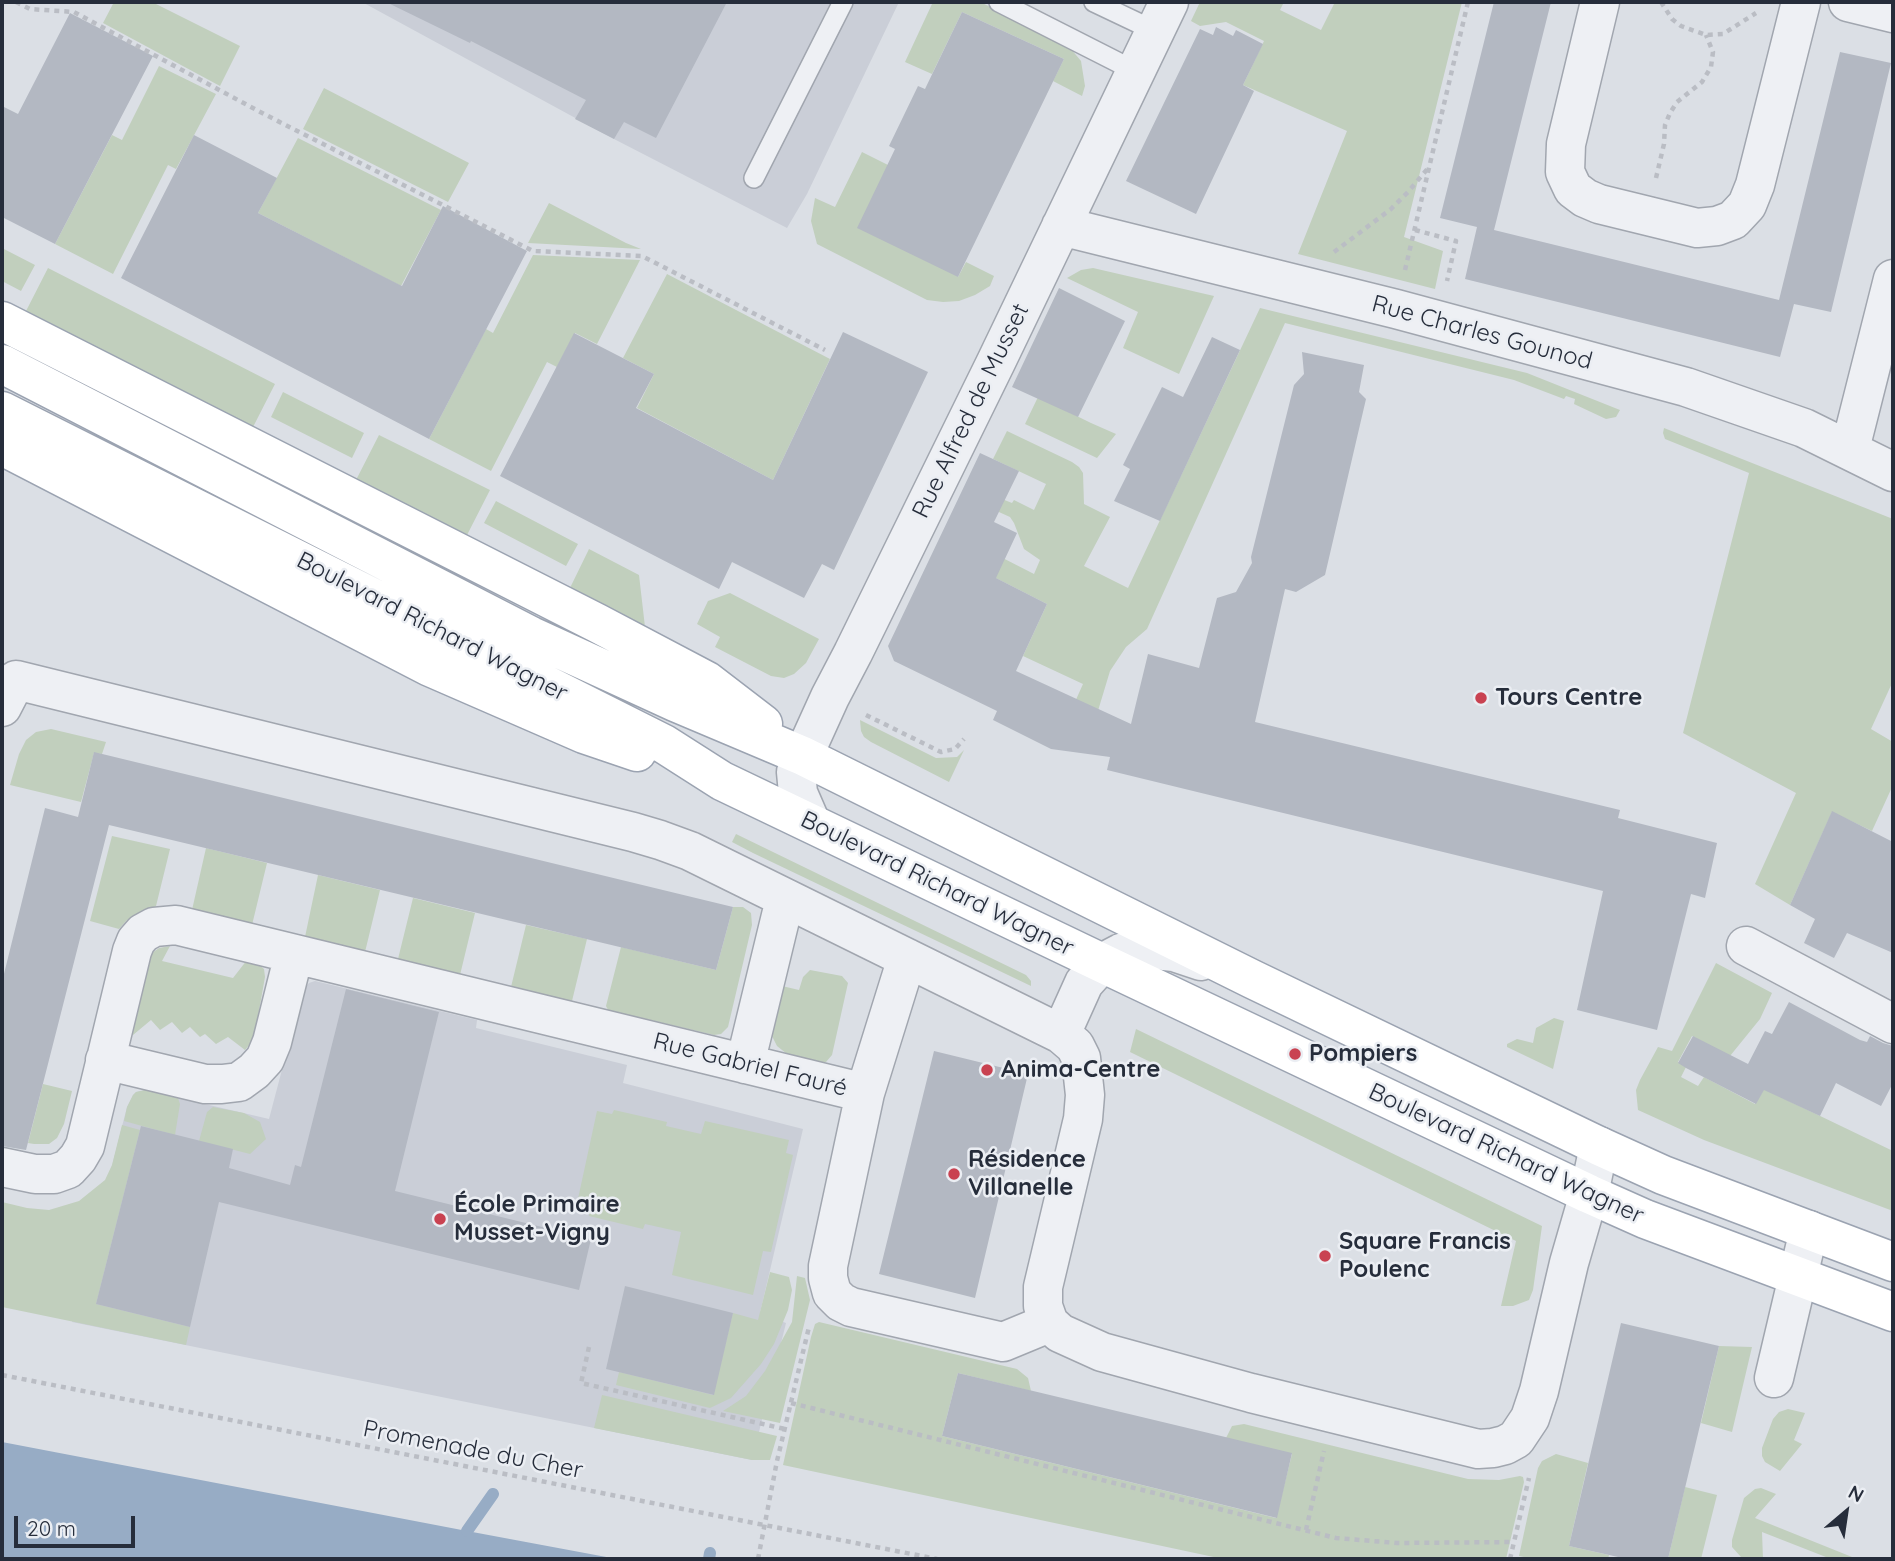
<!DOCTYPE html>
<meta charset="utf-8">
<style>
body{margin:0}
#map{position:relative;width:1895px;height:1561px;overflow:hidden;background:#dbdfe5;font-family:Quicksand,sans-serif}
canvas{display:block}
.frame{position:absolute;inset:0;border:4px solid #262d3b;pointer-events:none}
.north{position:absolute;left:1811px;top:1477px;width:70px;height:70px;-webkit-text-stroke:5px #ebeef3;paint-order:stroke;rotate:29deg;font-size:19px;font-weight:700;line-height:28px;text-align:center;color:#262d3b}
.north::after{content:'';display:block;margin:auto;width:24px;height:32px;background:#262d3b;clip-path:polygon(50% 0,100% 100%,50% 72%,0 100%)}
.scale{position:absolute;left:14px;top:1516px;width:121px;height:32px;box-sizing:border-box;border:4px solid #262d3b;border-top:0;padding-left:9px;font-size:21px;line-height:24px;white-space:nowrap;color:#262d3b;-webkit-text-stroke:5px #ebeef3;paint-order:stroke}
</style>
<div id="map">
<canvas width="1895" height="1561"></canvas>
<div class="frame"></div>
<div class="north">N</div>
<div class="scale">20 m</div>
</div>
<script>
const ctx = document.querySelector('canvas').getContext('2d');
ctx.lineJoin = 'round';
function fill(path, color) { ctx.fillStyle = color; ctx.fill(path, 'evenodd'); }
const shape = rows => new Path2D(rows.map(r => 'M' + r).join(''));
function strokePath(path, color, width, dash) { ctx.strokeStyle = color; ctx.lineWidth = width; ctx.lineCap = dash ? 'butt' : 'round'; ctx.setLineDash(dash || []); ctx.stroke(path); }
function drawText(font, color, halo, rows, align = 'center') {
  ctx.font = font + ' Quicksand,sans-serif'; ctx.lineWidth = 5; ctx.setLineDash([]); ctx.textBaseline = 'middle'; ctx.strokeStyle = halo; ctx.fillStyle = color; for (const [text, x, y, turn = 0] of rows) {
    ctx.save(); ctx.translate(x, y); ctx.rotate((+turn || 0) * Math.PI / 180); ctx.textAlign = isNaN(turn) ? turn : align; if (halo) ctx.strokeText(text, 0, 0); ctx.fillText(text, 0, 0); ctx.restore();
  }
}
fill(shape([
 [362,2,899,2,807,194,787,228,614,139],
 [315,981,477,1020,476,1028,627,1065,623,1083,803,1129,760,1313,786,1323,752,1460,72,1322,127,1107,133,1095,136,1092,145,1090,269,1119,303,990,309,983]
]), '#caced7');
fill(shape([
 [114,2,152,2,240,46,220,86,103,23],
 [928,2,980,2,1049,35,1071,49,1081,61,1085,86,1082,96,1053,81,1064,59,962,12,932,74,905,62,932,4],
 [1200,2,1284,2,1280,10,1321,30,1335,2,1462,2,1404,237,1443,251,1435,289,1298,254,1347,131,1243,85,1264,41,1226,22,1200,26,1191,21],
 [159,66,216,94,176,169,168,165,113,274,55,244,112,135,122,140],
 [324,88,469,163,448,202,303,129],
 [298,138,441,210,401,286,258,213],
 [862,152,888,165,958,277,966,262,994,276,990,286,975,295,959,301,943,302,927,300,817,244,811,221,815,198,835,207],
 [549,203,626,243,641,249,528,243],
 [2,248,35,265,21,291,2,281],
 [533,255,640,260,597,344,575,333,557,367,547,362,491,471,429,439,486,329,493,333],
 [48,268,275,384,252,429,25,313],
 [1093,268,1214,296,1179,374,1123,348,1138,312,1067,278,1081,270],
 [667,274,830,359,773,480,637,408,654,374,623,358],
 [1260,308,1527,373,1620,410,1616,417,1606,419,1574,404,1575,399,1566,396,1564,399,1514,380,1285,323,1147,629,1126,647,1110,671,1094,724,1070,713,1083,684,1023,656,1047,604,982,571,991,552,1034,574,1040,560,1024,549,1014,523,1010,517,990,508,992,495,1012,503,1014,500,1034,510,1046,484,993,459,1007,431,1072,462,1079,467,1083,473,1084,504,1110,517,1084,566,1128,588],
 [283,392,364,433,352,458,271,417],
 [1038,397,1091,423,1116,434,1097,458,1025,424],
 [1664,428,1893,519,1893,681,1871,729,1893,742,1893,785,1872,831,1832,812,1790,905,1755,884,1796,793,1683,733,1749,473,1665,439,1663,433],
 [379,435,490,490,466,537,355,482],
 [496,501,578,544,566,566,484,523],
 [589,549,639,575,645,627,569,590],
 [730,593,819,639,806,663,794,674,784,678,771,676,715,647,720,637,697,624,708,601],
 [860,720,936,758,957,757,964,750,949,782,871,742,864,737,861,731],
 [51,729,106,742,102,754,94,753,81,802,10,785,19,754,26,740,36,732],
 [736,834,1026,975,1031,981,1031,986,753,853,732,842],
 [112,836,170,849,156,906,127,920,119,929,90,921],
 [206,848,267,863,252,925,192,910],
 [318,875,380,890,365,952,305,937],
 [413,898,475,913,460,975,398,959],
 [733,907,743,907,751,913,752,925,728,1027,721,1034,714,1035,608,1010,606,1006,621,947,716,970],
 [526,925,587,939,572,1001,511,987],
 [170,946,162,961,233,978,247,960,257,963,264,969,265,977,254,1039,245,1050,228,1037,216,1044,205,1034,200,1037,190,1027,182,1033,172,1022,160,1030,151,1020,133,1035,131,1032,144,965,152,953,159,948],
 [1716,963,1772,993,1760,1019,1730,1056,1692,1036,1678,1062,1686,1067,1681,1077,1698,1086,1704,1077,1755,1104,1764,1089,1893,1151,1893,1211,1704,1140,1638,1110,1636,1090,1640,1080,1658,1047,1672,1051],
 [810,970,842,976,848,983,832,1055,826,1062,821,1063,787,1054,777,1046,772,1036,772,1029,782,986,799,990,803,977],
 [1554,1018,1564,1021,1553,1069,1507,1047,1507,1044,1517,1039,1533,1043,1536,1028],
 [1136,1029,1542,1226,1533,1290,1529,1300,1513,1306,1501,1306,1516,1241,1130,1052],
 [43,1084,72,1091,64,1124,57,1138,49,1144,34,1144,28,1143],
 [145,1090,178,1098,180,1104,175,1135,124,1121,127,1107,133,1095,136,1092],
 [213,1107,244,1113,260,1122,266,1139,250,1154,199,1141,207,1112],
 [614,1110,667,1122,666,1126,701,1134,705,1121,789,1140,786,1153,793,1155,771,1252,763,1251,753,1295,672,1275,681,1232,645,1224,643,1229,589,1216,590,1211,576,1208,597,1111,612,1114],
 [122,1125,140,1130,96,1304,190,1327,186,1345,2,1307,2,1202,27,1208,49,1210,79,1201,105,1180,112,1165],
 [770,1272,789,1277,792,1290,788,1310,774,1344,761,1364,731,1398,710,1408,616,1385,619,1372,713,1395,733,1313,758,1320],
 [797,1276,805,1278,810,1300,780,1423,723,1411,746,1396,765,1371,792,1322],
 [819,1322,1017,1369,1028,1378,1031,1391,958,1373,942,1436,1276,1518,1292,1454,1226,1438,1232,1426,1244,1424,1468,1479,1499,1480,1520,1476,1523,1477,1524,1482,1506,1559,1223,1559,783,1465,811,1337,815,1324],
 [1719,1346,1752,1347,1732,1432,1701,1423],
 [602,1395,777,1436,770,1460,752,1460,594,1428],
 [1788,1409,1805,1413,1794,1440,1802,1444,1780,1471,1765,1462,1762,1456,1762,1448,1773,1419,1779,1412],
 [1556,1454,1588,1463,1569,1546,1609,1555,1608,1559,1533,1559,1519,1556,1538,1468,1542,1461],
 [1685,1487,1717,1495,1701,1559,1668,1559],
 [1761,1488,1776,1494,1755,1518,1857,1559,1831,1559,1762,1532,1763,1559,1746,1559,1741,1557,1732,1547,1732,1540,1744,1498,1755,1489]
]), '#c1cfbd');
fill(shape([
 [2,1442,467,1531,617,1559,2,1559]
]), '#97acc5');
strokePath(shape([
 [467,1531,493,1494],
 [709,1559,710,1553]
]), '#97acc5', 12);
fill(shape([
 [386,2,727,2,656,138,624,122,614,139,575,119,586,100,471,41,470,43],
 [1494,2,1551,2,1494,230,1779,300,1840,52,1891,63,1831,312,1794,304,1780,357,1465,279,1477,227,1440,218],
 [962,12,1064,59,958,277,857,228,895,149,889,146,918,86,925,89],
 [70,13,153,56,55,244,2,217,2,106,18,114],
 [1216,27,1233,36,1236,30,1263,44,1243,85,1254,91,1196,214,1126,181,1200,29,1213,35],
 [194,135,277,178,258,213,402,286,443,206,527,251,429,439,121,278],
 [1059,288,1125,321,1078,417,1012,387],
 [843,332,928,372,834,570,822,564,804,598,732,562,719,589,500,476,574,333,654,374,636,408,773,480],
 [1212,337,1240,350,1160,521,1114,501,1130,469,1123,465,1162,387,1183,397],
 [1302,352,1364,365,1359,392,1366,399,1325,575,1296,592,1285,589,1255,722,1620,810,1618,818,1717,843,1705,898,1691,894,1657,1030,1577,1010,1603,891,1107,770,1110,757,1051,749,993,720,997,711,894,661,888,646,980,453,1019,471,994,522,1017,533,996,578,1047,604,1016,671,1131,724,1148,654,1199,668,1217,598,1236,592,1252,563,1251,557,1294,385,1304,374],
 [94,752,733,907,716,970,109,825,26,1150,2,1146,2,982,45,808,78,817],
 [1832,811,1893,842,1893,953,1847,933,1834,958,1804,943,1815,919,1790,905],
 [346,989,439,1012,395,1191,591,1239,579,1290,219,1202,190,1327,96,1304,141,1126,233,1149,229,1168,290,1185,295,1165,301,1167],
 [1789,1002,1860,1040,1867,1042,1870,1036,1883,1043,1893,1046,1893,1083,1881,1106,1836,1083,1820,1116,1764,1090,1756,1104,1686,1068,1678,1063,1693,1036,1748,1064,1765,1031,1772,1034],
 [934,1051,1028,1074,975,1298,879,1274],
 [625,1286,733,1313,714,1395,606,1369],
 [1621,1323,1719,1346,1668,1559,1627,1559,1569,1546],
 [958,1373,1292,1453,1277,1518,942,1436]
]), '#b3b8c2');
const lane = shape([
 [999,2,1135,71],
 [1094,2,1155,31],
 [754,178,843,2]
]);
const street = shape([
 [1600,2,1566,144,1565,172,1573,189,1585,198,1599,204,1697,228,1717,226,1733,220,1747,205,1755,185,1801,2],
 [1848,2,1893,13],
 [1061,226,1396,309,1686,387,1804,428,1893,472],
 [1850,449,1893,279],
 [2,707,16,680,633,832,660,840,690,851,1061,1034,1075,1046,1081,1058,1085,1095,1083,1119,1043,1287,1043,1306,1049,1323,1060,1333,1102,1352,1251,1393,1478,1449,1493,1448,1505,1445,1516,1439,1530,1418,1539,1391,1569,1263,1589,1194,1599,1146],
 [811,823,798,793,796,772,830,697,853,653,996,362,1169,2],
 [1746,946,1893,1024],
 [1061,1034,1084,983,1102,963,1121,953,1137,948,1174,952,1201,961],
 [105,1060,205,1084,222,1084,239,1082,254,1071,265,1059,272,1042,294,954],
 [745,1064,785,899],
 [865,1093,907,958],
 [2,1167,35,1174,54,1174,68,1169,78,1158,85,1146,132,951,136,941,143,933,154,927,176,925,865,1093,828,1266,828,1278,832,1293,841,1302,851,1307,1003,1342,1049,1323],
 [1774,1378,1809,1230]
]);
const primary = shape([
 [2,321,597,623,707,681,763,724],
 [2,364,531,636,675,702,803,756,1252,979,1599,1146,1663,1175,1893,1262],
 [2,411,664,744,722,781,1102,963,1589,1194,1645,1219,1893,1312],
 [2,446,430,667,584,734,637,752]
]);
strokePath(lane, '#a1a6af', 22);
strokePath(street, '#a1a6af', 41);
strokePath(primary, '#9ba3b1', 41);
strokePath(shape([
 [16,2,30,9,74,12,264,114,533,251,642,256,825,350],
 [1661,2,1672,19,1681,26,1706,35,1723,34,1756,13],
 [1656,178,1664,144,1665,125,1670,113,1677,102,1702,82,1711,67,1713,52,1706,35],
 [1415,230,1456,241,1447,281],
 [1334,252,1391,209,1408,192,1429,167],
 [1405,270,1468,2],
 [866,715,941,752,955,749,964,739],
 [589,1347,581,1383,785,1429],
 [2,1375,937,1559],
 [791,1403,1336,1538,1397,1543,1514,1542],
 [1306,1530,1324,1451],
 [758,1559,777,1461,809,1327],
 [1510,1559,1529,1478]
]), '#babdc4', 4.5, [5, 5]);
strokePath(lane, '#eef0f4', 19);
strokePath(street, '#eef0f4', 38);
strokePath(primary, '#fff', 38);
for (const [x, y, r, color] of [
 [1481,698,7,"#c94251"],
 [1295,1054,7,"#c94251"],
 [987,1070,7,"#c94251"],
 [954,1174,7,"#c94251"],
 [440,1219,7,"#c94251"],
 [1325,1256,7,"#c94251"]
]) { const dot = new Path2D(); dot.arc(x, y, r, 0, 2 * Math.PI); ctx.fillStyle = color; ctx.fill(dot); strokePath(dot, '#ebeef3', 2.5); }
drawText('24px', '#262d3b', '#ebeef3', [
 ["Rue Charles Gounod",1482,333,15],
 ["Rue Alfred de Musset",971,411,-64],
 ["Boulevard Richard Wagner",432,627,27],
 ["Boulevard Richard Wagner",937,884,26],
 ["Rue Gabriel Fauré",750,1065,14],
 ["Boulevard Richard Wagner",1506,1154,25],
 ["Promenade du Cher",473,1450,11]
]);
drawText('bold 24px', '#262d3b', '#ebeef3', [
 ["Tours Centre",1495,698],
 ["Pompiers",1309,1054],
 ["Anima-Centre",1001,1070],
 ["Résidence",968,1160],
 ["Villanelle",968,1188],
 ["École Primaire",454,1205],
 ["Musset-Vigny",454,1233],
 ["Square Francis",1339,1242],
 ["Poulenc",1339,1270]
], 'left');
</script>
